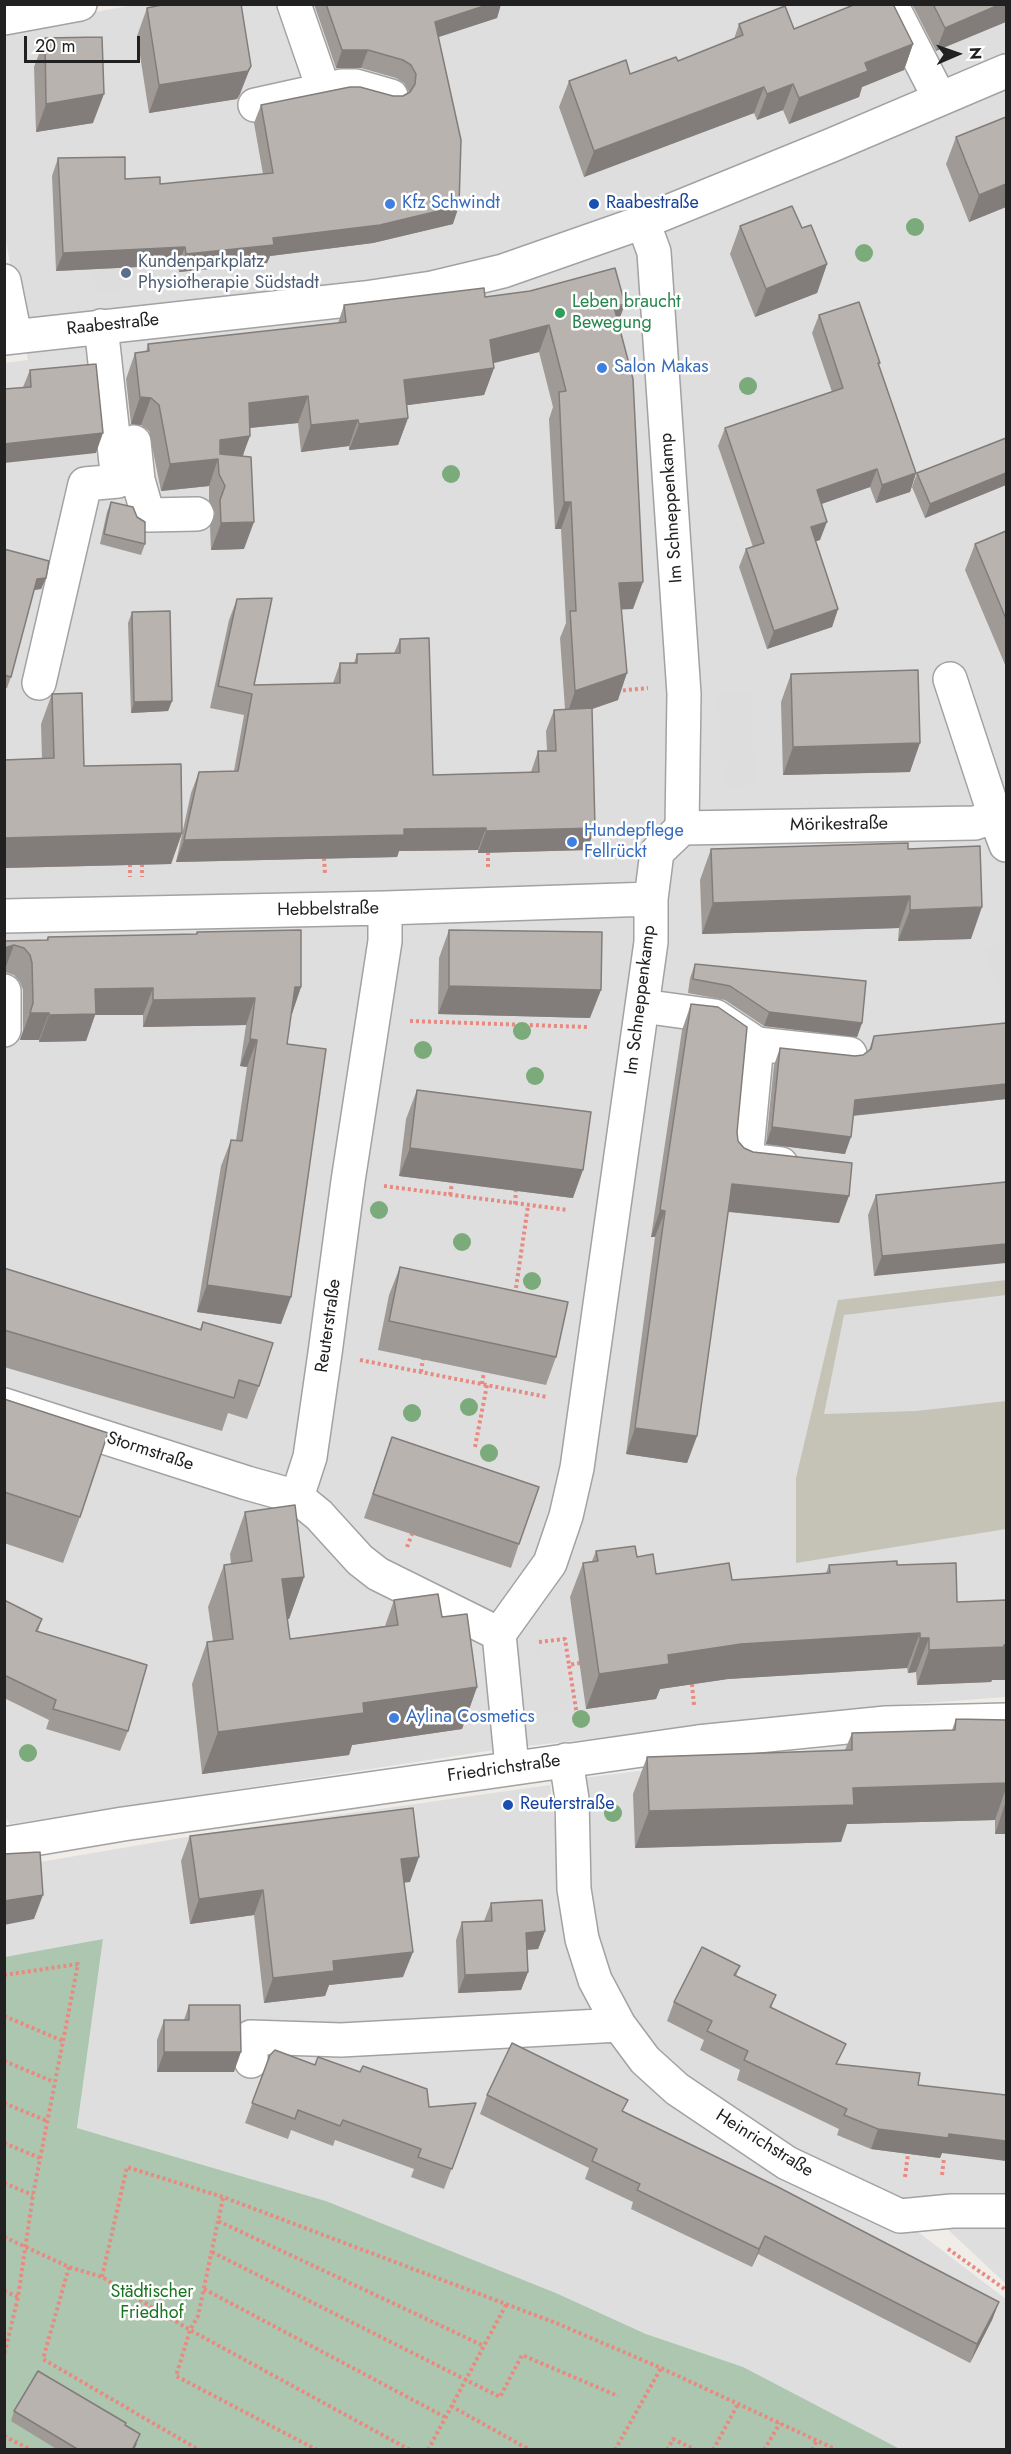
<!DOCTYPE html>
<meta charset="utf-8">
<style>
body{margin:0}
#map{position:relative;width:1011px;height:2454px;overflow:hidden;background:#f0ede9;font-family:Jost,sans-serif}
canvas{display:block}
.frame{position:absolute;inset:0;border:6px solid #212121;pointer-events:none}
.north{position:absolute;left:927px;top:24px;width:60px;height:60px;-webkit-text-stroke:4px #fff;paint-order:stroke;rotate:88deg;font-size:16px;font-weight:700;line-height:24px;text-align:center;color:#212121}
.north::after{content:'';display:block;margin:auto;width:21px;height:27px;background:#212121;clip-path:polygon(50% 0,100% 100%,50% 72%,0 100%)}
.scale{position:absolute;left:24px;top:36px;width:116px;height:27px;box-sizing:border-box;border:3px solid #212121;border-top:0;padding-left:8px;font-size:18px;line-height:21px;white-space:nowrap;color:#212121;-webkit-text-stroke:4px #fff;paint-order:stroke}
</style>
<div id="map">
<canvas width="1011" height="2454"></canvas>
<div class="frame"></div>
<div class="north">N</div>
<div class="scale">20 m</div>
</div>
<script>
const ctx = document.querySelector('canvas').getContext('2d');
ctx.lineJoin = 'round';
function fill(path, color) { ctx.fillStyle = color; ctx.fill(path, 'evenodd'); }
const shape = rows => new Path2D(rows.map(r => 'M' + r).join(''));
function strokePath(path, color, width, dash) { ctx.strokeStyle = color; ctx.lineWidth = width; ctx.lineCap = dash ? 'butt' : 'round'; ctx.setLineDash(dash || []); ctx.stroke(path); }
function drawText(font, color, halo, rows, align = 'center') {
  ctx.font = font + ' Jost,sans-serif'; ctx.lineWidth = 5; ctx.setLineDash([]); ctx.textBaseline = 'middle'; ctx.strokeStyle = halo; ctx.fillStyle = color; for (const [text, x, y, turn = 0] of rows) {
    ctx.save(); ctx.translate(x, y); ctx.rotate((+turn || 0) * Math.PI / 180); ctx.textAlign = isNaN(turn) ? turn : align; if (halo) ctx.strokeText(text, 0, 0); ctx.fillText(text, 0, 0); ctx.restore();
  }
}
fill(shape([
 [138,4,1006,5,1006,1697,887,1706,501,1749,10,1824,5,1818,4,363,28,360,5,236,5,29],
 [887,1740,1006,1740,1006,2284,928,2211,791,2153,681,2077,639,2030,607,1979,594,1936,574,1779],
 [550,1785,563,1891,617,2035,914,2229,1006,2299,1006,2449,900,2449,743,2368,646,2334,556,2293,326,2201,77,2128,103,1939,5,1958,5,1868,216,1832]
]), '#dfdede');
fill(shape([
 [1006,1280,1006,1529,796,1563,796,1478,838,1300]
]), '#c4c3b5');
fill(shape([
 [103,1939,77,2128,326,2201,556,2293,646,2334,743,2367,900,2449,5,2450,5,1957]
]), '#adc6b0');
fill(shape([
 [87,30,91,64,34,65,31,39],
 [156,258,158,286,95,292,93,260],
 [750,692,756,785,724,787,717,694],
 [1006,942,1006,1009,985,950],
 [1006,1295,1006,1401,916,1411,824,1414,844,1315],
 [560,1643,570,1709,542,1715,537,1644]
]), '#ddd');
const minor = shape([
 [294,4,323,88],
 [891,4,940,99],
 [4,18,80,4],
 [255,105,341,86,356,86,391,96],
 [4,281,15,336],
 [4,338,365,298,432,288,503,271,643,222,832,145,1006,71],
 [134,442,138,480,148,515,197,514],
 [950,679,995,816],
 [39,683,85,484,118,481,101,326],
 [682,828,975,823,995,816,1006,845],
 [385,908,385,941,348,1181,325,1353,310,1457,297,1497,319,1515,360,1560,378,1574,499,1634],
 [4,916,385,908,651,899],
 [4,991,4,1030],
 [642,1006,715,1016,757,1044,850,1054],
 [757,1044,746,1160,781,1164],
 [4,1405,247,1483,297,1497],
 [566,1760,572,1799,574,1889,582,1939,595,1980,619,2025,645,2060,677,2089,787,2163,900,2216,952,2211,1006,2211],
 [512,1767,499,1634,550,1563,566,1516,577,1468,651,942,651,899,657,852,682,828,684,694,654,252,643,222],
 [4,1844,123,1824,698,1742,886,1723,1006,1720],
 [251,2061,251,2037,341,2040,619,2025]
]);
strokePath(minor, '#a2a2a2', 36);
strokePath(shape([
 [617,691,648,688],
 [488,852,488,869],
 [324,858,325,873],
 [130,864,130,877],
 [142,864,142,877],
 [410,1021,587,1027],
 [384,1186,568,1210],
 [450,1195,452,1183],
 [515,1204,516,1191],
 [516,1288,528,1206],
 [360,1360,547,1397],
 [421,1372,423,1359],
 [482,1384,484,1372],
 [475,1447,487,1385],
 [407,1547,412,1534],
 [539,1642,565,1639,569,1665],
 [692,1684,694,1705],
 [578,1722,569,1665,580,1663],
 [4,1975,78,1964,33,2195,18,2297,4,2356],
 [4,2016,63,2041],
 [4,2061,54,2082],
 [4,2103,47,2121],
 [4,2143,40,2158],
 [942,2175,944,2158],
 [905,2177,908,2154],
 [4,2183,33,2195],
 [223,2198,218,2221,484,2346],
 [218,2221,198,2316,190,2330,176,2376,317,2450],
 [4,2237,69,2267,102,2277,190,2330,410,2450],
 [948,2249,1006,2290],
 [212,2252,500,2397,522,2355,618,2396],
 [69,2267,43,2359,199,2450],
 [102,2277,127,2167,223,2197,556,2323,661,2368,837,2450],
 [204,2289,445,2417],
 [4,2291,18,2297],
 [451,2406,530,2450],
 [4,2436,31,2450],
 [428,2450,507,2303],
 [615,2450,661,2368],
 [667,2450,673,2439,696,2450],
 [713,2450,738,2404],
 [764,2450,780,2423],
 [812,2450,817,2440]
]), '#e98a81', 4, [3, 3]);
strokePath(minor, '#fff', 33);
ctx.fillStyle = '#7baa7b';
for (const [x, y] of [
 [915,227],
 [864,253],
 [748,386],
 [451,474],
 [522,1031],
 [423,1050],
 [535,1076],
 [379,1210],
 [462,1242],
 [532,1281],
 [469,1407],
 [412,1413],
 [489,1453],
 [581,1719],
 [28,1753],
 [613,1813]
]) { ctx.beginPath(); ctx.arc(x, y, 9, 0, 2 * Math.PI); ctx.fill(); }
fill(shape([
 [314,4,501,4,497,18,439,37,453,224,373,243,270,256,267,263,179,272,178,265,56,271,52,176,58,158,125,179,160,184,263,174,254,123,261,105,403,96,409,92,404,83,396,78,361,68,336,68],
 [912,4,1006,4,936,51],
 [147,8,240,94,237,99,149,113,137,36],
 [739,24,794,29,913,44,904,70,862,87,859,97,789,124,783,110,757,120,754,113,584,177,559,107,569,81,630,74,678,61,734,39],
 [45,38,93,123,36,132,34,67],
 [1006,117,1006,207,969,222,946,164,956,137],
 [740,226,802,228,827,264,817,293,755,317,730,254],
 [485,297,618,323,633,609,622,609,618,700,592,709,587,850,478,853,478,850,399,851,397,857,176,862,191,793,199,772,234,771,244,715,210,708,229,620,237,599,254,685,333,683,340,663,354,663,357,654,394,653,400,639,433,775,531,772,538,751,547,751,546,731,554,710,565,709,560,638,566,623,561,529,555,529,549,419,553,407,539,352,494,363,494,368,484,395,407,405,408,418,398,445,349,450,349,446,301,452,298,423,250,428,243,456,244,549,211,550,210,526,215,513,209,501,209,486,161,491,149,431,141,425,131,424,126,379,135,353,146,352,148,344,338,323,344,305],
 [819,315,880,363,878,366,916,473,910,492,876,503,870,487,821,504,820,540,816,541,838,609,832,627,767,649,739,567,746,549,753,547,718,446,725,428,832,392,812,333],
 [30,370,96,453,23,387],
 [1006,438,1006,485,925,518,912,487,917,473],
 [111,502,145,544,141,555,100,544,107,512],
 [1006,531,1006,667,965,570,975,544],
 [4,549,46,578,41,589,34,590,11,677,7,688,4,688],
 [132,612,172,701,168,711,131,713,128,623],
 [791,674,910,772,783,775,781,702],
 [52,694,84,766,182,833,171,864,4,868,4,760,42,759,41,724],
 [711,849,908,849,971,939,898,941,899,928,702,934,700,880],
 [449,930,590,1018,438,1014,439,958],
 [197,932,301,987,291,1014,287,1044,281,1324,197,1312,221,1166,231,1140,236,1140,247,1067,240,1066,246,1025,143,1027,143,1015,95,1015,86,1041,39,1042,39,1040,20,1040,23,1030,23,990,20,982,14,975,5,972,4,941,46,940,48,937,196,934],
 [695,964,862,1023,857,1037,764,1026,725,1000,688,993,690,978],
 [691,1004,737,1132,738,1141,744,1148,839,1223,728,1212,697,1436,687,1463,626,1454,655,1237,651,1237,682,1030],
 [874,1036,1006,1099,853,1116,845,1154,766,1144,774,1065,780,1048,855,1056,863,1055,869,1050],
 [417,1090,573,1198,399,1176,406,1119],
 [1006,1182,874,1276,868,1215,876,1195],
 [400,1267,556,1357,546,1385,378,1350,389,1295],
 [4,1268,200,1329,203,1322,259,1386,247,1419,228,1413,222,1431,4,1367],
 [4,1399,80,1517,63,1563,4,1543],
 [392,1437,519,1544,511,1568,364,1518],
 [245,1512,304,1577,289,1619,287,1619,290,1639,385,1626,394,1600,442,1617,477,1687,462,1729,352,1745,349,1755,202,1774,192,1684,207,1642,213,1641,208,1607,224,1565,231,1564,230,1554],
 [596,1551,637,1557,656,1574,732,1580,826,1573,829,1565,897,1565,957,1602,992,1680,991,1682,917,1685,916,1672,908,1673,907,1668,728,1679,660,1689,656,1699,586,1709,570,1597,583,1563,592,1561],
 [4,1600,42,1619,38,1631,128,1731,120,1751,46,1729,49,1720,4,1698],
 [956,1719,1006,1720,1006,1834,995,1834,995,1820,847,1824,841,1842,635,1848,633,1794,647,1757,845,1750,852,1733,952,1730],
 [190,1836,410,1882,404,1882,403,1977,329,1985,325,1996,264,2003,254,1915,190,1924,181,1861],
 [491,1903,545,1931,538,1949,527,1950,528,1972,521,1990,458,1993,456,1940,462,1922,484,1921],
 [740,1966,736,1976,776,1995,771,2008,838,2065,918,2085,942,2153,940,2158,871,2149,837,2135,839,2129,737,2080,740,2070,700,2050,704,2040,667,2021,674,2002],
 [189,2005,234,2072,157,2072,157,2040,164,2020,184,2020],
 [270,2055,429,2107,476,2103,444,2189,411,2177,414,2169,335,2140,333,2146,291,2130,288,2139,245,2123],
 [487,2095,623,2112,999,2302,992,2320,970,2363,758,2254,752,2267,631,2209,633,2202,585,2179,589,2168,480,2114],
 [14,2411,125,2425,137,2444,134,2450,58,2450,11,2421]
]), '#9f9a96');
fill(shape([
 [490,4,501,4,497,18,429,40,435,22],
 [1001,4,1006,4,1006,22,936,51,945,28],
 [913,44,904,70,862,87,859,97,789,124,799,98,865,63],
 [342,50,368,50,361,68,336,68],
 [251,66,240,94,237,99,149,113,159,85],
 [793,84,783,110,757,120,767,94],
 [764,87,754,113,584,177,594,151],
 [104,94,93,123,36,132,46,104],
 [1006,184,1006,207,969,222,979,195],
 [459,206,453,224,373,243,270,256,267,263,179,272,186,254],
 [185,247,178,265,56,271,63,253],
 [827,264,817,293,755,317,766,289],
 [625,304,615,331,614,307],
 [549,325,539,352,481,366,490,340],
 [494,368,484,395,394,407,404,380],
 [308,396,298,423,239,429,249,403],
 [140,397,151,398,141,425,131,424],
 [408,418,398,445,349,450,359,424],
 [358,420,349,446,301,452,311,425],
 [103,433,96,453,4,463,4,444],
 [250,436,240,463,218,459,209,486,161,491,170,464,220,440],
 [877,469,870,487,810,508,817,490],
 [916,473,910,492,876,503,882,485],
 [1006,473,1006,485,925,518,930,504],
 [564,502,571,502,561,529,555,529],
 [254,522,244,549,211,550,221,523],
 [827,522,820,540,804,545,811,527],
 [46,578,41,589,33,590,37,579],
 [643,582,633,609,610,610,619,583],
 [838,609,832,627,767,649,774,631],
 [627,673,618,700,566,718,575,691],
 [172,701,168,711,131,713,134,702],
 [920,743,910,772,783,775,793,747],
 [486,828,478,850,399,851,397,857,176,862,184,840,404,829],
 [595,828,587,850,478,853,486,831],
 [182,833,171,864,4,868,4,838],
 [910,896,899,928,702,934,713,903],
 [982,907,971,939,898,941,910,910],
 [14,945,4,972,4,948],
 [449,986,601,990,590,1018,438,1014],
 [295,987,301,987,292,1014,285,1014],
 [153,988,143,1015,95,1015,86,1041,39,1042,49,1015,95,989],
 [255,998,246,1025,143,1027,153,1000],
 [769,1012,862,1023,857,1037,764,1026],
 [30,1013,49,1013,39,1040,20,1040],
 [250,1039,257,1040,247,1067,240,1066],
 [1006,1084,1006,1099,849,1116,855,1100],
 [772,1127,851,1137,845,1154,766,1144],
 [410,1148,583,1170,573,1198,399,1176],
 [732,1184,849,1196,839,1223,722,1211],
 [660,1210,665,1211,655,1237,651,1237],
 [1006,1244,1006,1263,874,1276,882,1256],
 [207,1285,291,1297,281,1324,197,1312],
 [635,1428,697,1436,687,1463,626,1454],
 [304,1577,289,1619,267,1621,282,1579],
 [920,1633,907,1668,728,1679,660,1689,656,1699,586,1709,599,1674,668,1655,741,1644],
 [920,1638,929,1638,916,1672,908,1673],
 [1004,1645,1006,1645,1006,1680,992,1680,991,1682,917,1685,929,1650],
 [477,1687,462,1729,352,1745,349,1755,202,1774,218,1732,363,1703],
 [1006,1783,1006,1788,995,1820,847,1824,841,1842,635,1848,649,1811,853,1788],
 [1006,1801,1006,1834,995,1834],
 [419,1857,410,1882,392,1884,401,1859],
 [263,1890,254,1915,190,1924,199,1899],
 [43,1895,34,1919,4,1925,4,1901],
 [545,1931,538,1949,520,1950,526,1933],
 [413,1952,403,1977,329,1985,325,1996,264,2003,273,1978,333,1961],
 [528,1972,521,1990,458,1993,465,1975],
 [164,2052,241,2052,234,2072,157,2072],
 [878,2129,949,2134,1006,2141,1006,2161,942,2153,940,2158,871,2149],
 [765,2236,758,2254,752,2267,759,2249],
 [999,2302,992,2320,970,2363,977,2344],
 [140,2434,134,2450,132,2450]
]), '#827d7a');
const building = shape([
 [166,4,241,4,251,66,248,71,159,85,147,8,166,4],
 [326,4,490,4,435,22,461,140,459,206,380,225,273,238,274,245,186,254,185,247,63,253,58,158,125,157,125,179,160,177,160,184,273,173,261,105,350,87,360,87,393,96,403,96,410,92,415,84,416,74,411,65,403,60,368,50,342,50,326,4],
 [856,4,893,4,913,44,865,63,868,71,799,98,793,84,767,94,764,87,594,151,569,81,626,60,630,74,676,57,678,61,743,35,739,24,785,6,794,29,856,4],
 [933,4,1001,4,945,28,933,4],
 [102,37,104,94,46,104,45,38,102,37],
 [1006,117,1006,184,979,195,956,137,1006,117],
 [792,206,802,228,811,225,827,264,766,289,740,226,792,206],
 [615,268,625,304,614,307,633,379,643,582,619,583,627,673,575,691,570,611,576,611,571,502,564,502,559,392,566,391,549,325,490,340,494,368,404,380,408,418,359,424,358,420,311,425,308,396,249,403,250,436,220,440,220,454,251,457,254,522,221,523,220,500,225,486,219,474,218,459,170,464,159,405,151,398,140,397,135,353,149,351,148,344,346,322,344,305,484,288,485,297,530,291,615,268],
 [859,302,880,363,878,363,916,473,882,485,877,469,817,490,827,522,811,527,838,609,774,631,746,549,764,543,725,428,843,388,819,315,859,302],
 [96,364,103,433,4,444,4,389,31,387,30,370,96,364],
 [1006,438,1006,473,930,504,917,473,1006,438],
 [111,502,133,507,137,517,145,522,145,544,104,534,111,502],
 [1006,531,1006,619,975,544,1006,531],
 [4,549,49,561,46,578,37,579,11,677,4,675,4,549],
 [272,598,254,685,340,683,340,663,357,663,357,654,400,653,400,639,429,638,433,775,539,772,538,751,556,751,554,710,592,708,595,828,486,831,486,828,404,829,404,835,184,840,199,772,238,771,252,694,218,686,237,599,272,598],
 [170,611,172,701,134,702,132,612,170,611],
 [918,670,920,743,793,747,791,674,918,670],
 [82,693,84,766,181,764,182,833,4,838,4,760,54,758,52,694,82,693],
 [908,843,908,849,980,846,982,907,910,910,910,896,713,903,711,849,908,843],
 [301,930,301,987,295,987,287,1044,326,1049,291,1297,207,1285,231,1140,242,1141,257,1040,250,1039,255,998,153,1000,153,988,95,989,96,1014,49,1015,49,1013,30,1013,33,1003,32,963,30,955,24,948,14,945,4,948,4,941,48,940,48,937,197,934,197,932,301,930],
 [449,930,602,932,601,990,449,986,449,930],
 [695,964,866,981,862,1023,769,1012,730,986,693,979,695,964],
 [691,1004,718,1007,747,1027,737,1132,738,1141,744,1148,753,1152,852,1163,849,1196,732,1184,697,1436,635,1428,665,1211,660,1210,691,1004],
 [1006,1023,1006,1084,855,1100,851,1137,772,1127,780,1048,855,1056,863,1055,871,1049,874,1036,1006,1023],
 [417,1090,591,1112,583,1170,410,1148,417,1090],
 [1006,1182,1006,1244,882,1256,876,1195,1006,1182],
 [400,1267,568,1302,556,1357,389,1321,400,1267],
 [4,1268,201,1330,203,1322,273,1343,259,1386,239,1380,234,1398,4,1330,4,1268],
 [4,1399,108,1433,80,1517,4,1492,4,1399],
 [392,1437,539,1487,519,1544,373,1494,392,1437],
 [295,1505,304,1577,282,1579,290,1639,398,1625,394,1600,438,1594,442,1617,467,1614,477,1687,363,1703,364,1713,218,1732,207,1642,233,1639,224,1565,252,1561,245,1512,295,1505],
 [635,1546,637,1557,653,1554,656,1574,729,1563,732,1580,830,1573,829,1565,897,1561,897,1565,956,1563,957,1602,1006,1600,1006,1645,1004,1645,1004,1647,929,1650,929,1638,920,1638,920,1633,741,1644,668,1655,669,1664,599,1674,583,1563,598,1561,596,1551,635,1546],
 [4,1600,42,1619,36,1631,147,1665,128,1731,53,1709,56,1700,4,1675,4,1600],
 [956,1719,1006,1720,1006,1783,853,1788,854,1805,649,1811,647,1757,852,1750,852,1733,955,1730,956,1719],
 [413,1808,419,1857,401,1859,413,1952,333,1961,334,1971,273,1978,263,1890,199,1899,190,1836,413,1808],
 [40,1852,43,1895,4,1901,4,1854,40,1852],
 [542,1900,545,1931,526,1933,528,1972,465,1975,462,1922,492,1921,491,1903,542,1900],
 [702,1947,740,1966,734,1975,776,1995,770,2007,846,2044,836,2064,920,2073,918,2085,1006,2095,1006,2141,949,2134,948,2138,878,2129,844,2115,847,2109,744,2060,748,2051,707,2031,712,2021,674,2002,702,1947],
 [189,2005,240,2005,241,2052,164,2052,164,2020,189,2020,189,2005],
 [512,2043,628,2100,622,2111,778,2187,999,2302,977,2344,765,2236,759,2249,637,2190,640,2184,592,2161,597,2149,487,2095,512,2043],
 [275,2050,315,2065,318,2057,360,2072,363,2066,427,2089,429,2107,476,2103,452,2169,418,2157,421,2149,343,2120,340,2126,298,2110,295,2119,252,2103,270,2055,275,2050],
 [38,2371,126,2423,125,2425,140,2434,132,2450,79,2450,14,2411,38,2371]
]);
fill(building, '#b9b3af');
strokePath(building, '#827d7a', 1.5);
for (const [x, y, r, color] of [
 [390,204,6,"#3f7fe0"],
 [594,204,6,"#1a4fb4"],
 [126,273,6,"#5c6f8a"],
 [560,313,6,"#2e9e5b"],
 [602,368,6,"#3f7fe0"],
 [572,842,6,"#3f7fe0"],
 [394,1718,6,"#3f7fe0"],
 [508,1805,6,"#1a4fb4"]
]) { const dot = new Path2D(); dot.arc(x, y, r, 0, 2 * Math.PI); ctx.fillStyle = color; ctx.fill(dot); strokePath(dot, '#fff', 2); }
drawText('18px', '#366cbe', '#fff', [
 ["Kfz Schwindt",402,204],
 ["Salon Makas",614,368],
 ["Hundepflege",584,832],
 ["Fellrückt",584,853],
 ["Aylina Cosmetics",406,1718]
], 'left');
drawText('18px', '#164399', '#fff', [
 ["Raabestraße",606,204],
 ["Reuterstraße",520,1805]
], 'left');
drawText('18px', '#4e5e75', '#fff', [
 ["Kundenparkplatz",138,263],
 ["Physiotherapie Südstadt",138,284]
], 'left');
drawText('18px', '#27864d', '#fff', [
 ["Leben braucht",572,303],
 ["Bewegung",572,324]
], 'left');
drawText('18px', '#212121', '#fff', [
 ["Raabestraße",113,325,-6],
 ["Im Schneppenkamp",672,508,-94],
 ["Mörikestraße",839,825,-1],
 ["Hebbelstraße",328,910,-1],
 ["Im Schneppenkamp",641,1000,-83],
 ["Reuterstraße",329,1326,-82],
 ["Stormstraße",150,1452,18],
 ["Friedrichstraße",504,1769,-8],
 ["Heinrichstraße",764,2144,32]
]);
drawText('18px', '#1b7321', '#fff', [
 ["Städtischer",152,2293],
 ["Friedhof",152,2314]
]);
</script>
